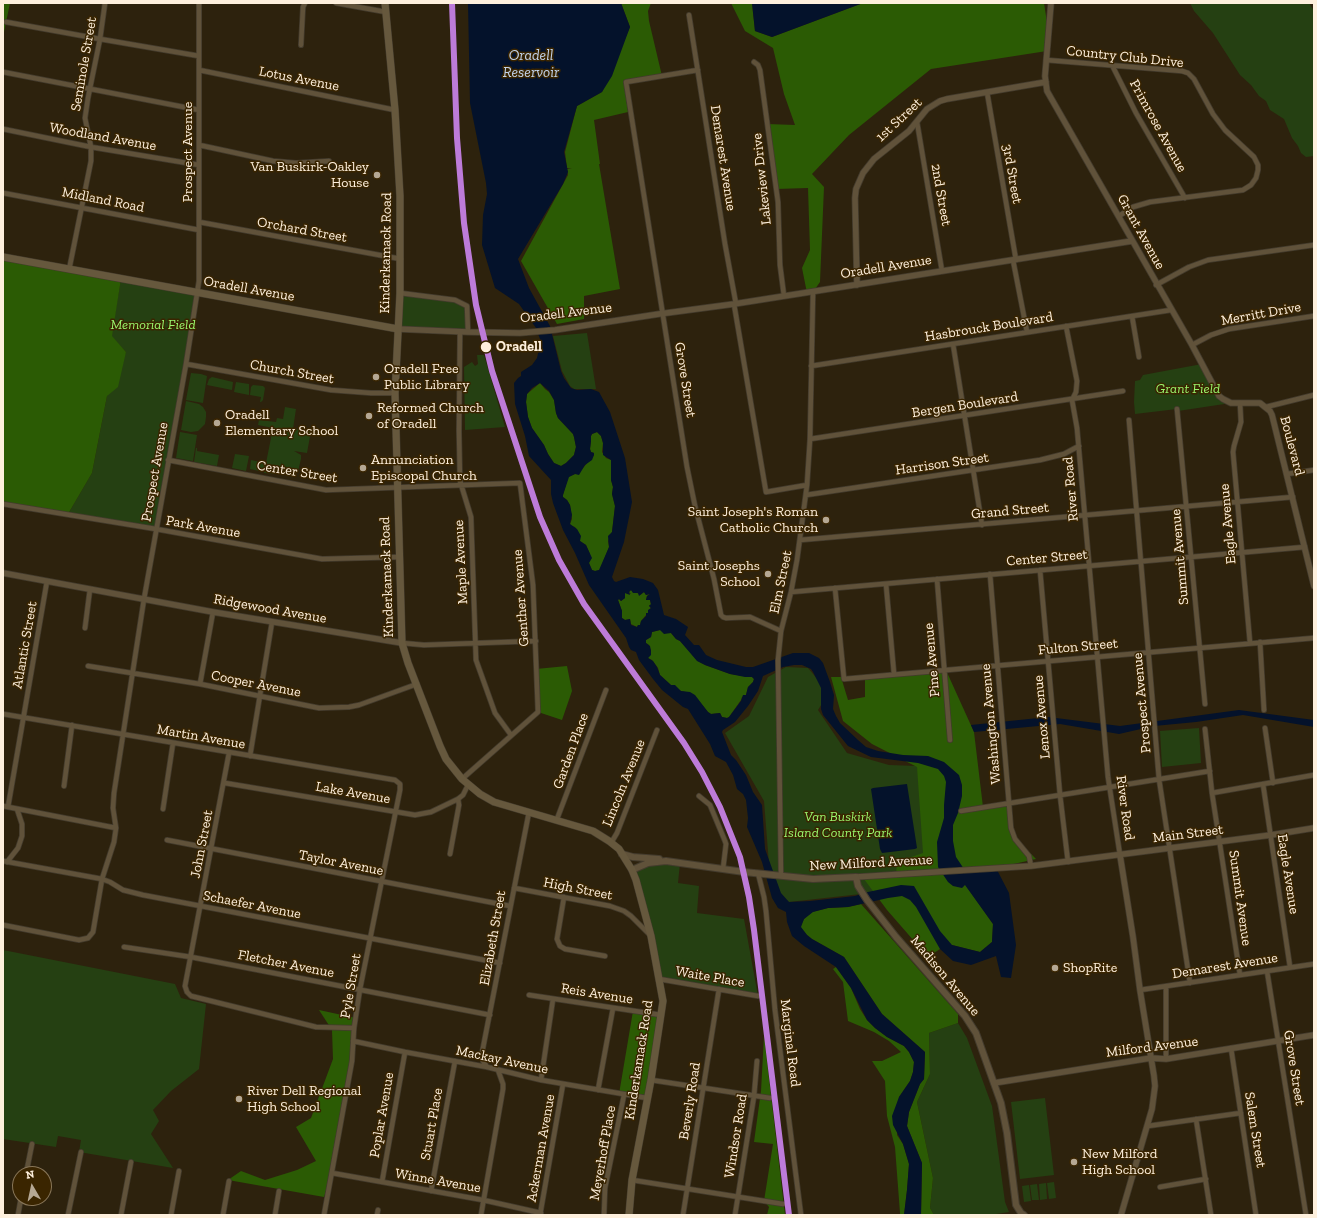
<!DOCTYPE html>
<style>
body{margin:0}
#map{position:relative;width:1317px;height:1218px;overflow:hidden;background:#2d220d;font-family:"Zilla Slab",serif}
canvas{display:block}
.frame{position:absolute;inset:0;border:4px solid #fef0dd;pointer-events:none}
.north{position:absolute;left:12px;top:1166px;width:40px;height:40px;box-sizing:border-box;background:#3a2500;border:1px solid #887658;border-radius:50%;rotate:351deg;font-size:11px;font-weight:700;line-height:16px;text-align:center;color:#fef0dd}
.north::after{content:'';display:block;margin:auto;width:14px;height:18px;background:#b5a894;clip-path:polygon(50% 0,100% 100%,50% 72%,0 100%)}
</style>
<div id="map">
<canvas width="1317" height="1218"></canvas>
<div class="frame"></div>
<div class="north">N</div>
</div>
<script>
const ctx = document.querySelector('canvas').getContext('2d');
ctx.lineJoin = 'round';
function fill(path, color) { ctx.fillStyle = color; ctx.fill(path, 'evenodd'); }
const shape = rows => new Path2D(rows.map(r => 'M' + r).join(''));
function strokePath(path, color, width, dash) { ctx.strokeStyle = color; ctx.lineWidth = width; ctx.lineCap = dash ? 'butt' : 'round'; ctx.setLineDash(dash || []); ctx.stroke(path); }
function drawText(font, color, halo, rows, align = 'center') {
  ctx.font = font + ' "Zilla Slab",serif'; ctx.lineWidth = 3; ctx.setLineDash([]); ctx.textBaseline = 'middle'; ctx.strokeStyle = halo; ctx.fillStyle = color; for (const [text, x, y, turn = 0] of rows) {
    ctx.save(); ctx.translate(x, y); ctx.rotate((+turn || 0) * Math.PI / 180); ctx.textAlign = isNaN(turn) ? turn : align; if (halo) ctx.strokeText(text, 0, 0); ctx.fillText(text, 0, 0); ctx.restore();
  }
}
fill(shape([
 [1190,3,1309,3,1314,11,1314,156,1306,157,1301,153,1298,146,1292,138,1284,119,1270,110,1266,101,1259,96,1251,85,1240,75,1213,33,1194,11],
 [121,279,197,292,156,529,68,514,92,473,107,396,126,352,111,336],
 [400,293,455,300,467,306,468,332,398,329],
 [587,333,596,389,574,389,570,386,562,371,553,336],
 [477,355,484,355,505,427,465,430,464,367,472,362,475,366,478,364],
 [1202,364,1216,392,1231,403,1178,411,1177,409,1135,414,1134,402,1135,381,1140,380,1143,375],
 [191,373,201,374,207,376,203,403,186,400],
 [212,377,233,382,232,390,207,385,209,379],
 [236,382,249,384,249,395,234,392],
 [253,385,263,386,265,388,263,400,261,402,260,402,261,397,250,395,251,387],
 [186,401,199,404,203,407,206,412,206,417,205,424,198,431,191,432,181,430],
 [285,407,296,409,293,429,311,431,307,453,294,451,301,455,301,459,298,471,297,471,282,468,281,461,281,474,264,473,273,428,258,425,259,420,276,422,277,418,283,419],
 [180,432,197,435,193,461,176,458],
 [196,448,197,448,197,451,219,455,217,466,194,462],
 [235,454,249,456,246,471,232,468],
 [251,460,265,463,264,472,250,469],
 [786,667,808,668,825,688,823,702,818,710,847,753,889,765,917,766,941,861,870,893,789,902,779,894,769,864,764,801,725,733,749,716,768,677],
 [1199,728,1201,763,1162,767,1160,731],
 [680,863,678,883,699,886,697,913,744,919,758,996,659,979,632,870,642,865],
 [3,950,175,984,181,998,206,1004,199,1069,171,1091,153,1110,159,1121,151,1134,173,1168,79,1152,81,1140,58,1136,56,1147,3,1139],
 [958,1023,967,1038,992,1106,1005,1202,1009,1212,990,1215,934,1215,930,1208,933,1178,917,1102,930,1074,929,1033],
 [1045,1098,1054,1175,1020,1179,1011,1102],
 [1054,1182,1056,1198,1049,1199,1047,1183],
 [1046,1183,1047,1199,1040,1200,1039,1184],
 [1037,1184,1039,1200,1032,1200,1030,1185],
 [1029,1185,1031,1201,1024,1202,1022,1186]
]), '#254012');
fill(shape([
 [3,3,10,3,3,37],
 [621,3,651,3,648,11,649,21,662,76,626,82,624,81,628,112,594,120,600,164,599,164,620,289,584,296,584,319,557,324,521,261,568,175,567,169,572,168,567,168,565,152,577,106,602,92,630,27],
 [731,3,752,3,755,31,772,37,863,3,1044,3,1048,29,1047,51,931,69,849,135,812,174,824,187,820,282,813,292,807,293,802,268,810,250,808,188,776,189,767,124,795,125,784,94,773,48,745,31],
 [3,257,121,279,112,336,126,352,118,387,107,396,92,473,68,514,3,504],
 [540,383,545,389,549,392,554,400,556,413,558,418,573,434,574,437,576,447,574,455,566,463,561,466,554,463,548,454,544,445,532,428,528,417,526,402,527,394],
 [597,432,601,436,603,443,602,452,606,458,611,460,611,480,613,487,612,494,615,506,612,532,608,541,609,547,600,570,595,571,592,570,589,563,590,554,586,545,580,541,580,536,575,527,571,526,570,524,572,519,570,505,567,500,563,497,563,495,568,477,575,474,583,468,594,455,594,453,591,452,590,449,591,441,591,436,592,434],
 [631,590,634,593,636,592,640,595,644,592,646,595,650,594,647,596,646,600,650,600,651,605,649,605,651,609,641,621,640,626,638,625,637,627,631,624,630,619,625,620,622,618,622,611,618,600,619,599,621,601,625,598,625,593,631,594,629,592],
 [660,630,671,633,676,639,680,641,698,661,705,665,730,674,752,677,754,679,753,682,748,687,746,695,742,697,741,700,729,717,727,718,722,717,720,713,711,714,708,712,696,698,686,692,681,691,671,685,660,675,658,668,652,660,648,658,651,651,649,645,646,643,646,640,651,637,652,632],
 [567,666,572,691,562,720,538,712,536,669],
 [945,668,974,732,983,807,1008,804,1013,835,1036,859,996,868,965,884,993,924,992,942,980,952,952,945,940,949,928,957,887,910,864,879,896,876,897,862,923,853,917,767,872,744,843,721,831,677,841,677,848,700,865,697,865,676],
 [861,904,958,1014,958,1023,929,1033,930,1074,917,1102,933,1178,930,1208,934,1215,921,1215,922,1163,907,1126,909,1112,920,1084,924,1079,925,1052,882,1014,844,957,812,939,807,935,800,927,804,919,812,912,828,908,848,907],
 [836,967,851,988,860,1009,867,1020,875,1028,887,1037,904,1046,909,1052,914,1062,913,1072,910,1081,899,1097,897,1135,903,1144,909,1164,907,1190,904,1215,900,1215,900,1213,895,1147,887,1116,885,1081,872,1061,882,1061,901,1052,889,1041,874,1032,848,1021,843,982,833,969],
 [319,1010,356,1018,353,1053,332,1173,324,1197,228,1180,241,1171,265,1180,297,1170,316,1161,296,1127,311,1118,333,1059,332,1030],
 [633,1011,661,1015,647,1098,619,1094],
 [764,1036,785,1215,767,1215,769,1207,764,1201,773,1144,754,1142,761,1091]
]), '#2b5b04');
fill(shape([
 [468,3,621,3,630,27,612,76,602,92,577,106,564,152,568,172,563,184,518,259,529,288,550,326,561,371,564,378,571,388,577,390,591,389,599,392,610,412,625,458,632,502,624,542,612,577,614,581,616,582,630,577,643,579,653,583,658,590,664,615,676,619,688,627,685,635,694,645,699,645,706,655,717,660,746,667,753,667,793,653,809,653,819,658,823,663,830,682,834,695,833,709,836,716,840,723,858,740,866,747,878,751,903,755,928,756,944,762,959,775,962,785,962,796,958,813,953,825,953,841,956,857,966,872,996,868,1009,893,1016,945,1011,978,1001,977,996,956,971,965,953,961,940,949,916,907,910,900,902,896,888,898,848,907,828,908,813,912,804,919,801,927,807,935,812,939,844,957,882,1014,925,1052,924,1079,920,1084,909,1112,907,1126,922,1163,921,1215,904,1215,907,1190,909,1164,903,1144,893,1125,892,1116,899,1097,910,1081,913,1072,914,1062,909,1052,904,1046,887,1037,875,1028,867,1020,851,988,836,967,804,946,792,936,787,922,786,912,778,908,772,898,762,862,747,827,748,818,746,800,743,794,737,789,733,775,726,762,715,756,710,744,688,709,683,707,662,690,653,679,639,660,636,652,631,650,629,647,626,638,589,585,575,553,563,530,553,503,551,494,551,480,529,456,525,436,515,404,514,383,518,378,521,376,521,372,532,365,537,358,540,345,540,339,536,328,519,304,495,288,482,245,483,215,487,194,486,183,470,103],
 [540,383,549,391,554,400,556,413,558,418,573,434,574,437,576,447,574,455,566,463,561,466,554,463,548,454,544,445,532,428,528,417,526,402,527,394,532,388],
 [597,432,601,436,603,443,603,455,611,460,611,480,613,487,612,494,615,506,612,532,608,536,609,547,599,570,595,571,592,570,589,563,592,558,586,545,580,541,581,536,577,529,570,524,572,515,570,505,567,500,563,497,563,495,569,477,575,474,579,475,585,465,592,460,594,455,594,453,591,452,590,449,591,441,591,436,592,434],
 [631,590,633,593,638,593,639,596,644,592,646,595,650,594,647,596,646,600,650,600,651,604,649,606,651,608,648,610,648,613,646,613,646,616,641,621,640,625,638,625,637,627,631,625,630,619,625,620,622,618,622,611,618,600,619,599,621,601,625,598,625,593,630,595,629,592],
 [660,630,664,634,671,633,676,639,680,641,697,661,705,665,730,674,745,677,752,677,754,679,753,682,748,687,746,695,743,695,741,701,729,717,727,718,722,717,720,713,711,714,708,712,695,695,690,692,681,691,675,685,671,685,660,675,657,667,653,661,648,658,651,655,651,651,650,646,646,643,646,640,651,637,652,632],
 [794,665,802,665,811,669,813,672,821,688,821,709,823,715,848,746,871,757,918,763,938,769,944,776,946,782,944,805,944,818,937,842,938,867,948,882,953,886,962,888,965,885,993,924,992,942,980,952,952,945,940,931,914,886,901,885,868,892,855,896,810,901,789,902,781,893,765,849,762,805,753,792,746,775,736,760,731,755,722,732,723,730,735,722,748,706,758,691,763,676,783,667],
 [752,3,863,3,772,37,755,31],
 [1239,710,1314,720,1314,727,1243,715,1196,722,1154,726,1119,734,1060,724,974,732,971,725,1048,717,1120,726],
 [907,784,917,848,915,849,882,853,880,849,871,789,873,788]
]), '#04122b');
const minor = shape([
 [336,3,386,12],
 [689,15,725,244,736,304],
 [6,22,100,39,199,56],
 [301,45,303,7,305,3],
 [1046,60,1182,71,1188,73,1194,79,1213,114,1225,130,1254,157,1258,165,1258,170,1256,178,1251,185,1243,190,1150,202,1133,207,1119,216],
 [754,62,758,65,760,70,778,202,780,265,784,296],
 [1112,65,1136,113,1185,198],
 [199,70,395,110],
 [698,70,626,82,687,467,695,506,714,579,721,615,723,617,726,618,750,617,781,631],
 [3,72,199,110],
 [987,92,1016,260],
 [917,122,942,271],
 [3,129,91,147,199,165],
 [199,145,273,161,296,163,329,161],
 [3,193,199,230],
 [199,222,401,259],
 [1013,260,1027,332],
 [69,270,91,161,91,147,85,118,88,98,100,39,105,3],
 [1156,285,1189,267,1208,260,1314,245],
 [400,293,455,300,467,306,468,332],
 [734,304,766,492,807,485],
 [1132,316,1139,357],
 [1066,326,1077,381,1076,392,1072,400,1077,428,1108,777,1120,855],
 [460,332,459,431,460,481,471,517,476,660,495,713,511,735],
 [953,344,982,525],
 [1192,345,1211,335,1229,329,1314,316],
 [186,364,331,390,371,393,395,393],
 [811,366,1171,310],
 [1240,403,1241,422,1234,446,1233,452,1250,643],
 [1266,407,1314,395],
 [1177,409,1205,704],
 [1129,420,1159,779,1190,983],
 [810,439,1123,391],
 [168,460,326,490,520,483,533,585,538,712,462,779],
 [1287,474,1314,470],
 [806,495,1040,460,1064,454,1079,446],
 [3,504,156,529,322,559,399,557],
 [800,540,1293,497],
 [1040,570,1060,795,1068,862],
 [990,574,1011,828,1015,839,1029,856,1031,866],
 [937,579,950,740],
 [886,584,894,674],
 [835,588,844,679,1314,638],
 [791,592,1305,547],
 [85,628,90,589],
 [1260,642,1264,710],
 [402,643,424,645,536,641],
 [88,666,200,684,319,708,349,707,359,705,417,684],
 [200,684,213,612],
 [3,714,395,780,400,784,400,790,360,989,354,1028,352,1061,324,1215],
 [1265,728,1273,783],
 [1205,729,1212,793,1240,975],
 [229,753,185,986,187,992,191,996,316,1027,354,1028],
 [250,756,272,622],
 [225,783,415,815,431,812,458,799,463,795,468,785],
 [1263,784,1290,967],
 [64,786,72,725],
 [1212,793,1314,775],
 [699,796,710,805,725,841,726,844,723,869],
 [3,806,116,828],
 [8,807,47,581],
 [163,809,173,743],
 [961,811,1210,771],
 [557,819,606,690],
 [167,840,510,906],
 [611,843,617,833,657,730],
 [450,854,459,805,458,799],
 [3,861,102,879,110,882,123,890,143,895,500,963],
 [7,862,18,848,22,836,22,824,17,809],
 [758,873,764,897,766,911,775,1010,801,1215],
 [781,876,778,660,781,631,791,592,797,560,807,485,810,439,813,292],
 [514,888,610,906,624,911,631,916,649,934],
 [564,897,557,939,560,946,565,949,605,956],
 [3,925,79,940,88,938,93,932,102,879,114,842,116,828,113,808,114,793,144,599,186,364,199,281,199,3],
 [124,947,191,957,490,1015],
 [1267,971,1306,1215],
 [659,979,758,996],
 [1166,987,1166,1059],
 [1140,990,1314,964],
 [529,995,661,1015],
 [353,1041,405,1052,487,1067,541,1080,647,1098],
 [1231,1048,1256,1215],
 [487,1067,483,1061,482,1053,529,812],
 [541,1080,553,999],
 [651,1080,770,1098],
 [598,1090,613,1008],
 [1196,1119,1211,1215],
 [1148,1126,1241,1113],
 [332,1173,483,1200,541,1213],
 [26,1174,32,1144],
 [632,1180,783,1204],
 [382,1182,405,1052],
 [1160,1187,1206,1179],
 [431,1191,455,1061],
 [18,1215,21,1198],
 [68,1215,81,1152],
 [121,1215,131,1162],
 [171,1215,179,1171],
 [223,1215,229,1181],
 [275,1215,279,1191],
 [377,1215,378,1210],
 [481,1215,503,1089,503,1084,498,1070],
 [540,1215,563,1084],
 [604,1215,605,1188,624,1095],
 [683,1215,719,989],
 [735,1215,754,1096,757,1061]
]);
const tertiary = shape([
 [1051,3,1045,76,1047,91,1192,345,1219,396,1223,399,1231,403,1260,403,1270,411,1272,415,1314,586],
 [857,285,855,198,856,189,863,173,874,159,909,131,927,109,940,101,947,99,1046,82],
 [398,329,468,332,520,333,555,330,659,314,734,304,1132,241],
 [3,573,213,612,402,643],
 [1120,855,1133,937,1140,990,1154,1076,1155,1086,1152,1109,1121,1215],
 [856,877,1031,866,1271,835,1314,828],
 [994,1083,1151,1058,1166,1059,1314,1035]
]);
const secondary = shape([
 [622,854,633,857,659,859],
 [632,870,648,863,666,861,744,872,813,879,856,877,858,886,867,900,896,937,965,1016,976,1033,1001,1103,1007,1133,1016,1205,1021,1213,1024,1215]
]);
const primary = shape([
 [385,3,395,110,400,196,400,293,395,393,402,643,408,663,440,746,446,759,462,779,480,794,494,802,593,831,609,841,619,849,632,870,636,880,651,936,663,1001,651,1080,632,1180,629,1215],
 [3,257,398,329]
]);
strokePath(minor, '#433b2d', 6);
strokePath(tertiary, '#433b2d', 7);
strokePath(secondary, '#433b2d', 8);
strokePath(primary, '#433b2d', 8);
strokePath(minor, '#60523a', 4.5);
strokePath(tertiary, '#60523a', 5.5);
strokePath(secondary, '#60523a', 6);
strokePath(primary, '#66583d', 7);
strokePath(shape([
 [452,3,457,138,464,223,476,305,492,371,540,517,559,560,584,604,684,743,702,772,720,807,740,857,749,897,754,930,789,1215]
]), '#bd7bd9', 6);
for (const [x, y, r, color] of [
 [377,175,4,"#b5a894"],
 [486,347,6,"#fef0dd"],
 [376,377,4,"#b5a894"],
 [369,416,4,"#b5a894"],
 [217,423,4,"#b5a894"],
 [363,468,4,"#b5a894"],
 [826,520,4,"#b5a894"],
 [768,574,4,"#b5a894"],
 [1055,968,4,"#b5a894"],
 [239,1099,4,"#b5a894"],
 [1074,1162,4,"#b5a894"]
]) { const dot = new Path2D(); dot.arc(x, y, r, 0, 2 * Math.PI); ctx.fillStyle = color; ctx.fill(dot); strokePath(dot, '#3a2500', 1.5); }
drawText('14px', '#fef0dd', '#3a2500', [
 ["Country Club Drive",1125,57,6],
 ["Seminole Street",84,64,-80],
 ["Lotus Avenue",299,79,11],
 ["1st Street",899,120,-43],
 ["Primrose Avenue",1158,126,61],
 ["Woodland Avenue",103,137,10],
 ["Prospect Avenue",188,152,-90],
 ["Demarest Avenue",723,158,81],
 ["3rd Street",1012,174,80],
 ["Lakeview Drive",762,179,-96],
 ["2nd Street",941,195,80],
 ["Midland Road",103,200,11],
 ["Orchard Street",302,230,10],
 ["Grant Avenue",1141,232,61],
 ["Kinderkamack Road",386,253,-89],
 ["Oradell Avenue",886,267,-9],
 ["Oradell Avenue",249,289,10],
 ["Oradell Avenue",566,313,-7],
 ["Merritt Drive",1261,314,-10],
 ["Hasbrouck Boulevard",989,327,-9],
 ["Church Street",292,372,10],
 ["Grove Street",685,380,81],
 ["Bergen Boulevard",965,405,-9],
 ["Boulevard",1292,446,75],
 ["Harrison Street",942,464,-8],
 ["Prospect Avenue",155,472,-80],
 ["Center Street",297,472,9],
 ["River Road",1071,489,-95],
 ["Grand Street",1010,511,-5],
 ["Eagle Avenue",1228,524,-95],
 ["Park Avenue",203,527,10],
 ["Summit Avenue",1180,557,-95],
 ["Center Street",1047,558,-5],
 ["Maple Avenue",461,562,-93],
 ["Kinderkamack Road",387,577,-92],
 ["Elm Street",781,582,-78],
 ["Genther Avenue",521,598,-94],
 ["Ridgewood Avenue",270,609,10],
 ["Atlantic Street",25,645,-80],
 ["Fulton Street",1078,647,-5],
 ["Pine Avenue",932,660,-95],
 ["Cooper Avenue",256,684,11],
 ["Prospect Avenue",1142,703,-95],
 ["Lenox Avenue",1042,717,-95],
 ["Washington Avenue",991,724,-95],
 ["Martin Avenue",201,737,10],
 ["Garden Place",571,751,-70],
 ["Lincoln Avenue",624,783,-68],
 ["Lake Avenue",353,793,10],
 ["River Road",1125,808,82],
 ["Main Street",1188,834,-7],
 ["John Street",202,844,-79],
 ["Taylor Avenue",341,863,11],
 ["New Milford Avenue",871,863,-3],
 ["Eagle Avenue",1288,874,81],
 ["High Street",578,889,11],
 ["Summit Avenue",1240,898,82],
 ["Schaefer Avenue",252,905,11],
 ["Elizabeth Street",493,938,-80],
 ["Fletcher Avenue",286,964,11],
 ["Demarest Avenue",1225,966,-9],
 ["Madison Avenue",945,976,50],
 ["Waite Place",710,977,10],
 ["Pyle Street",351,986,-80],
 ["Reis Avenue",597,994,9],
 ["Marginal Road",790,1043,83],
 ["Milford Avenue",1152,1047,-7],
 ["Mackay Avenue",502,1060,12],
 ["Kinderkamack Road",639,1060,-81],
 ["Grove Street",1294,1068,81],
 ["Beverly Road",690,1101,-81],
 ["Poplar Avenue",382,1115,-80],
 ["Stuart Place",432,1124,-80],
 ["Salem Street",1255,1130,81],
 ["Windsor Road",736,1136,-81],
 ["Ackerman Avenue",541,1148,-80],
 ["Meyerhoff Place",603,1153,-80],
 ["Winne Avenue",438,1181,10]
]);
drawText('14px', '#fef0dd', '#3a2500', [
 ["Van Buskirk-Oakley",369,167,"right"],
 ["House",369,183,"right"],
 ["Oradell Free",384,369],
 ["Public Library",384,385],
 ["Reformed Church",377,408],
 ["of Oradell",377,424],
 ["Oradell",225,415],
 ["Elementary School",225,431],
 ["Annunciation",371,460],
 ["Episcopal Church",371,476],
 ["Saint Joseph's Roman",818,512,"right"],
 ["Catholic Church",818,528,"right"],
 ["Saint Josephs",760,566,"right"],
 ["School",760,582,"right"],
 ["ShopRite",1063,968],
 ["River Dell Regional",247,1091],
 ["High School",247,1107],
 ["New Milford",1082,1154],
 ["High School",1082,1170]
], 'left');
drawText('italic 14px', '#99f76d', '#3a2500', [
 ["Memorial Field",153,325],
 ["Grant Field",1188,389],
 ["Van Buskirk",838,817],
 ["Island County Park",838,833]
]);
drawText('bold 14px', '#fef0dd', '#3a2500', [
 ["Oradell",496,347]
], 'left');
drawText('italic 15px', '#c1d2eb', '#3a2500', [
 ["Oradell",531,56],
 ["Reservoir",531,73]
]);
</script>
